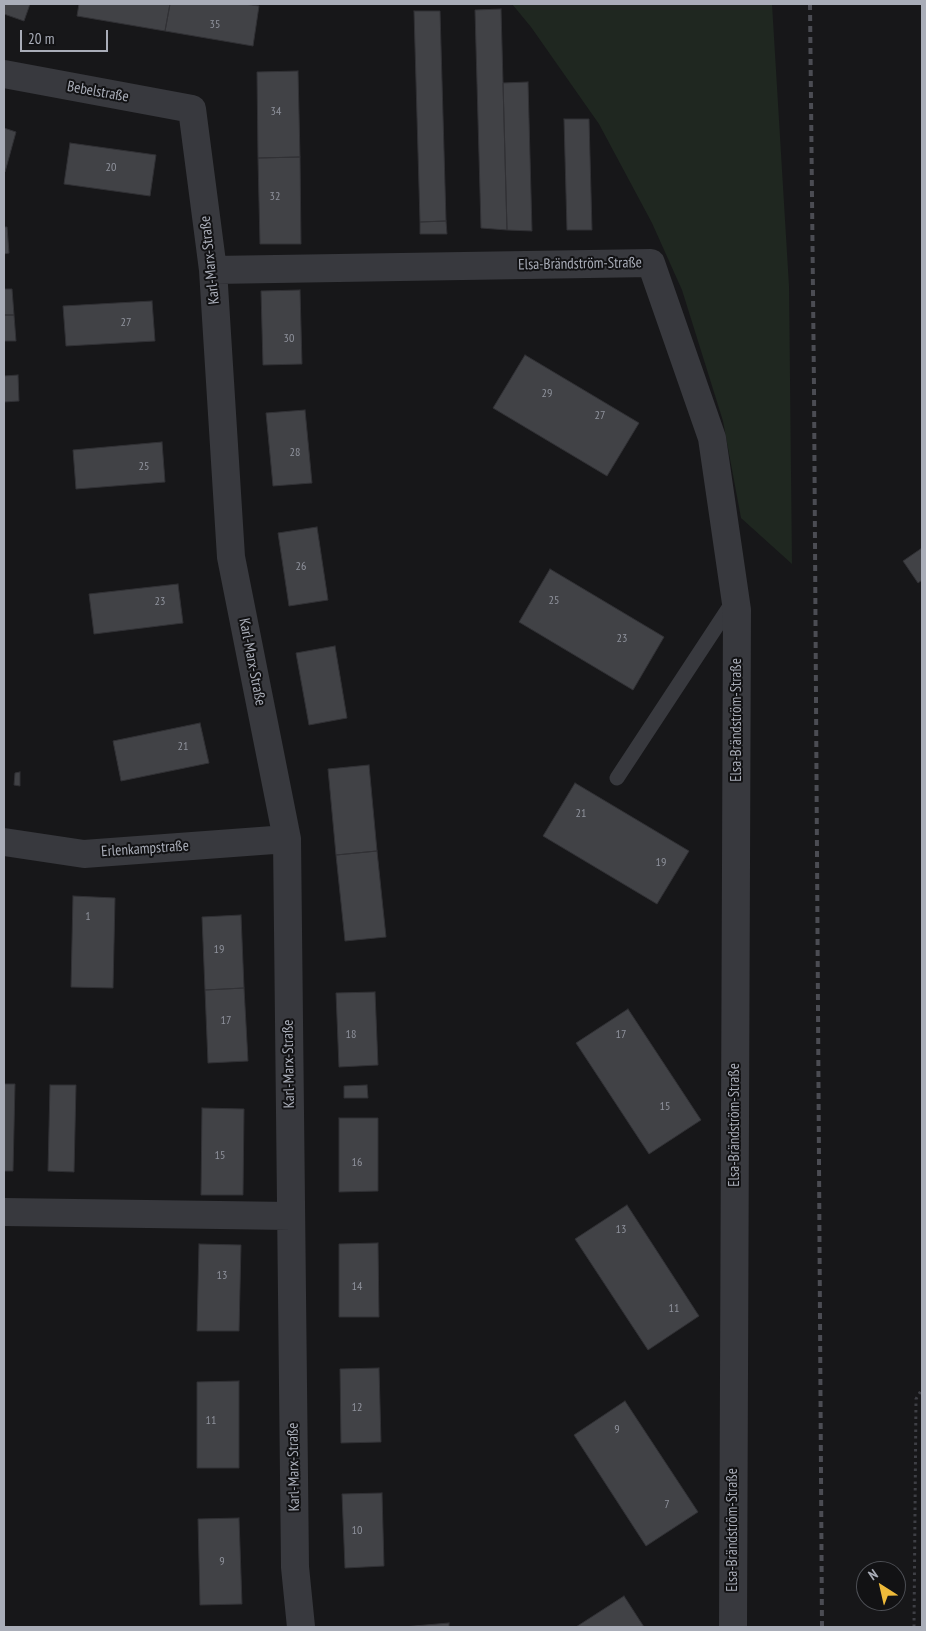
<!DOCTYPE html>
<meta charset="utf-8">
<style>
body{margin:0}
#map{position:relative;width:926px;height:1631px;overflow:hidden;background:#171719;font-family:"PT Sans Narrow",sans-serif}
canvas{display:block}
.frame{position:absolute;inset:0;border:5px solid #a9adb8;pointer-events:none}
.north{position:absolute;left:856px;top:1561px;width:50px;height:50px;box-sizing:border-box;background:#121214;border:1px solid #4e5056;border-radius:50%;rotate:325deg;font-size:14px;font-weight:700;line-height:20px;text-align:center;color:#a9adb8}
.north::after{content:'';display:block;margin:auto;width:18px;height:22px;background:#eeba3a;clip-path:polygon(50% 0,100% 100%,50% 72%,0 100%)}
.scale{position:absolute;left:20px;top:30px;width:88px;height:22px;box-sizing:border-box;border:2px solid #a9adb8;border-top:0;padding-left:6px;font-size:15px;line-height:18px;white-space:nowrap;color:#a9adb8;-webkit-text-stroke:4px #121214;paint-order:stroke}
</style>
<div id="map">
<canvas width="926" height="1631"></canvas>
<div class="frame"></div>
<div class="north">N</div>
<div class="scale">20 m</div>
</div>
<script>
const ctx = document.querySelector('canvas').getContext('2d');
ctx.lineJoin = 'round';
function fill(path, color) { ctx.fillStyle = color; ctx.fill(path, 'evenodd'); }
const shape = rows => new Path2D(rows.map(r => 'M' + r).join(''));
function strokePath(path, color, width, dash) { ctx.strokeStyle = color; ctx.lineWidth = width; ctx.lineCap = dash ? 'butt' : 'round'; ctx.setLineDash(dash || []); ctx.stroke(path); }
function drawText(font, color, halo, rows, align = 'center') {
  ctx.font = font + ' "PT Sans Narrow",sans-serif'; ctx.lineWidth = 4; ctx.setLineDash([]); ctx.textBaseline = 'middle'; ctx.strokeStyle = halo; ctx.fillStyle = color; for (const [text, x, y, turn = 0] of rows) {
    ctx.save(); ctx.translate(x, y); ctx.rotate((+turn || 0) * Math.PI / 180); ctx.textAlign = isNaN(turn) ? turn : align; if (halo) ctx.strokeText(text, 0, 0); ctx.fillText(text, 0, 0); ctx.restore();
  }
}
fill(shape([
 [512,4,772,4,789,286,792,564,741,518,723,421,682,290,652,223,599,124,531,27]
]), '#1f2720');
const building = shape([
 [4,4,30,4,24,21,4,14,4,4],
 [79,4,170,4,165,31,77,16,79,4],
 [170,4,244,4,259,6,253,46,165,31,170,4],
 [501,9,503,83,507,230,481,228,475,10,501,9],
 [414,11,440,11,446,221,420,222,414,11],
 [298,71,300,157,258,158,257,72,298,71],
 [528,82,532,231,507,230,503,83,528,82],
 [564,119,589,119,592,230,567,230,564,119],
 [4,128,16,132,5,172,4,171,4,128],
 [70,143,156,155,150,196,64,184,70,143],
 [300,157,301,244,260,244,258,158,300,157],
 [446,221,447,234,420,234,420,222,446,221],
 [4,227,7,227,9,253,4,254,4,227],
 [4,289,12,289,14,315,4,315,4,289],
 [300,290,302,364,263,365,261,291,300,290],
 [152,301,155,341,66,346,63,306,152,301],
 [4,315,14,315,16,341,4,341,4,315],
 [525,355,639,423,607,476,493,408,525,355],
 [18,375,19,401,4,402,4,376,18,375],
 [305,410,312,483,273,486,266,413,305,410],
 [162,442,165,482,76,489,73,450,162,442],
 [317,527,328,600,289,606,278,533,317,527],
 [922,548,922,580,918,583,903,561,922,548],
 [550,569,664,637,633,690,519,622,550,569],
 [178,584,183,623,94,634,89,594,178,584],
 [335,646,347,718,309,725,296,653,335,646],
 [200,723,209,763,121,781,113,741,200,723],
 [369,765,377,851,336,855,328,769,369,765],
 [20,772,20,786,14,785,15,773,20,772],
 [575,783,689,851,657,904,543,836,575,783],
 [377,851,386,937,345,941,336,855,377,851],
 [73,896,115,898,113,988,71,987,73,896],
 [241,915,244,988,205,990,202,917,241,915],
 [244,988,248,1061,208,1063,205,990,244,988],
 [375,992,378,1065,339,1067,336,993,375,992],
 [628,1009,701,1120,649,1154,576,1043,628,1009],
 [4,1084,15,1084,13,1171,4,1171,4,1084],
 [50,1085,76,1085,74,1172,48,1171,50,1085],
 [367,1085,368,1098,344,1098,344,1086,367,1085],
 [202,1108,244,1109,243,1195,201,1195,202,1108],
 [339,1118,378,1118,378,1191,339,1192,339,1118],
 [627,1205,699,1316,648,1350,575,1239,627,1205],
 [378,1243,379,1317,339,1317,339,1244,378,1243],
 [199,1244,241,1245,239,1331,197,1331,199,1244],
 [379,1368,381,1442,341,1443,340,1369,379,1368],
 [239,1381,239,1468,197,1468,197,1382,239,1381],
 [625,1401,698,1512,646,1546,574,1435,625,1401],
 [382,1493,384,1566,345,1568,342,1494,382,1493],
 [239,1518,242,1604,200,1605,198,1519,239,1518],
 [624,1596,644,1627,576,1627,624,1596],
 [449,1623,449,1627,403,1627,449,1623]
]);
fill(building, '#414246');
strokePath(building, '#313135', 1);
strokePath(shape([
 [914,1627,916,1399,922,1389]
]), '#3e3f45', 3, [2.5, 4]);
strokePath(shape([
 [617,778,734,600]
]), '#38393e', 15);
strokePath(shape([
 [4,74,192,109,213,270,231,557,287,839,295,1567,301,1627],
 [213,270,651,263,712,438,737,610,733,1627],
 [4,842,84,854,287,839],
 [4,1212,291,1216]
]), '#38393e', 28);
strokePath(shape([
 [810,4,814,388,822,1627]
]), '#4b4c53', 4, [6, 5]);
drawText('12px', '#8f929c', null, [
 ["35",215,25],
 ["34",276,112],
 ["20",111,168],
 ["32",275,197],
 ["27",126,323],
 ["30",289,339],
 ["29",547,394],
 ["27",600,416],
 ["28",295,453],
 ["25",144,467],
 ["26",301,567],
 ["25",554,601],
 ["23",160,602],
 ["23",622,639],
 ["21",183,747],
 ["21",581,814],
 ["19",661,863],
 ["1",88,917],
 ["19",219,950],
 ["17",226,1021],
 ["18",351,1035],
 ["17",621,1035],
 ["15",665,1107],
 ["15",220,1156],
 ["16",357,1163],
 ["13",621,1230],
 ["13",222,1276],
 ["14",357,1287],
 ["11",674,1309],
 ["12",357,1408],
 ["11",211,1421],
 ["9",617,1430],
 ["7",667,1505],
 ["10",357,1531],
 ["9",222,1562]
]);
drawText('15px', '#a9adb8', '#121214', [
 ["Bebelstraße",98,92,10],
 ["Karl-Marx-Straße",210,260,-96],
 ["Elsa-Brändström-Straße",580,264,-1],
 ["Karl-Marx-Straße",252,662,79],
 ["Elsa-Brändström-Straße",737,720,-90],
 ["Erlenkampstraße",145,849,-4],
 ["Karl-Marx-Straße",289,1064,-91],
 ["Elsa-Brändström-Straße",735,1125,-90],
 ["Karl-Marx-Straße",294,1467,-91],
 ["Elsa-Brändström-Straße",733,1530,-90]
]);
</script>
